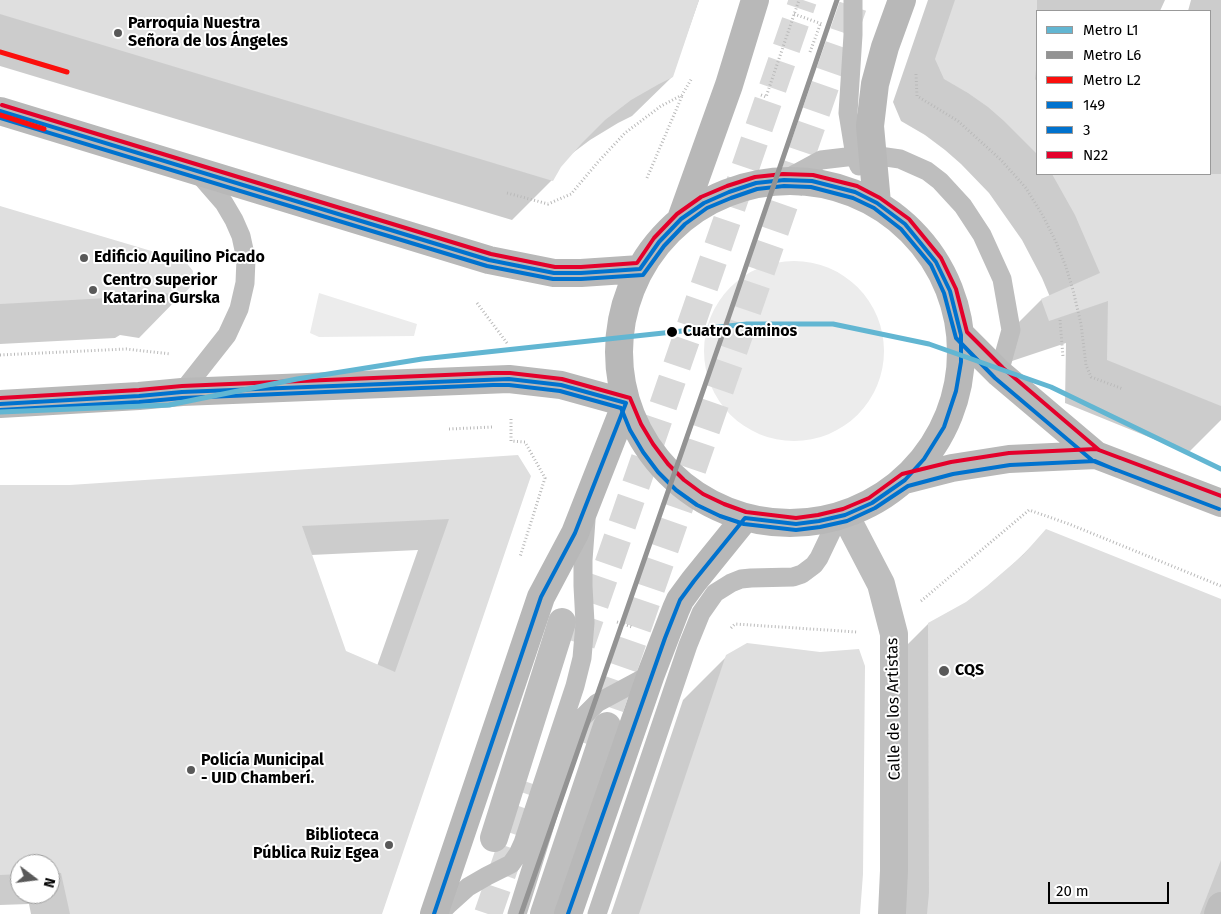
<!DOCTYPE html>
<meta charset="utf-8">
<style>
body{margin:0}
#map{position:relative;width:1221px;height:914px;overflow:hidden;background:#fff;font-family:"Fira Sans",sans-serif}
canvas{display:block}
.legend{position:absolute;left:1036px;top:10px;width:175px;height:165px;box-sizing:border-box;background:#fff;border:1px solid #999;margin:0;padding:6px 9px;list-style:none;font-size:15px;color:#000}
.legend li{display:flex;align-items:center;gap:10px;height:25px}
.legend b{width:25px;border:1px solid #999}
.north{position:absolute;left:10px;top:854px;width:50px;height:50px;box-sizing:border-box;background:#fff;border:1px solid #999;border-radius:50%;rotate:105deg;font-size:14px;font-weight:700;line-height:20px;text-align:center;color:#000}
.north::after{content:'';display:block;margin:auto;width:18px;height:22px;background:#595959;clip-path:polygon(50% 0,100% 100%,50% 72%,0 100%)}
.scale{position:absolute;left:1048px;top:882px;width:121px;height:22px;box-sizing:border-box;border:2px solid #000;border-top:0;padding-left:6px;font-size:15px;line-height:18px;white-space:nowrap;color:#000;-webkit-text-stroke:4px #fff;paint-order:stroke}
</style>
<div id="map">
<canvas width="1221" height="914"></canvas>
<ul class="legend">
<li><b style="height:6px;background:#62b6d2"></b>Metro L1</li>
<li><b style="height:6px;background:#939393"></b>Metro L6</li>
<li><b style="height:6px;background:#fb0f0c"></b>Metro L2</li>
<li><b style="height:6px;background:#0072ce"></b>149</li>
<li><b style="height:6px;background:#0072ce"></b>3</li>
<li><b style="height:6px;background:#e4002b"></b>N22</li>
</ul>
<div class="north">N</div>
<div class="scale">20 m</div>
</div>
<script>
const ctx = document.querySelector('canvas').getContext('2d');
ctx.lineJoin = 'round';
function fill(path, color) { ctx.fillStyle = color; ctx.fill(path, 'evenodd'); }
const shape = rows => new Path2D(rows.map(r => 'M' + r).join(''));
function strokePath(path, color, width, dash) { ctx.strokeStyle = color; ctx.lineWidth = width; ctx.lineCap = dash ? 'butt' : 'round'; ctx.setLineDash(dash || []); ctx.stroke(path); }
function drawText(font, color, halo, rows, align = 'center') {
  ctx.font = font + ' "Fira Sans",sans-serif'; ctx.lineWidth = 4; ctx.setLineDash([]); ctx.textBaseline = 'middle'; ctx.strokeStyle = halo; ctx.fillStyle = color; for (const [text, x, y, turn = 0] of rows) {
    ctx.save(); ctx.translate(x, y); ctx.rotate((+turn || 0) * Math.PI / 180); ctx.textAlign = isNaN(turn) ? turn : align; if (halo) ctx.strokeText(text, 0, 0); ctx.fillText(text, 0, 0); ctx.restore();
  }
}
fill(shape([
 '704 351a90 90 0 1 1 180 0a90 90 0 1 1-180 0Z',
 [319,293,417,324,414,336,319,337,310,333]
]), '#ececec');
fill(shape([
 [0,0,699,0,672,77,632,116,618,123,590,140,570,155,560,167,552,180,512,220,0,66],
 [928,0,1165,0,1160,11,1037,11,1037,174,1210,174,1210,11,1188,11,1191,0,1221,0,1221,420,1188,453,1065,403,1066,343,1006,363,998,343,1041,300,1050,297,1042,278,1022,240,989,193,961,164,945,150,925,135,901,121,893,102],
 [0,207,182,294,139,338,120,335,115,338,0,344],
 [517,456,381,914,31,914,29,904,0,905,0,487,71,486],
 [418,550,377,666,345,652,311,555],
 [20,864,50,864,50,894,20,894],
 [1047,531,1221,600,1221,914,887,914,885,667,928,624,967,603,1005,572],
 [727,656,859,914,611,914,683,700]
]), '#0003');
fill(shape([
 [0,0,699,0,673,77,659,84,631,100,605,120,582,143,561,167,553,181,0,14],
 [955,0,1037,0,1037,60,1035,79,1037,82,1037,154,1004,121,988,107,968,93,944,79,935,59],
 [1052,174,1221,174,1221,406,1107,360,1108,301,1049,321,1041,299,1100,273,1075,215],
 [0,206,185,261,193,271,192,285,183,295,164,293,160,295,0,304],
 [518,455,531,476,382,914,70,914,61,873,50,873,50,864,20,864,20,874,0,875,0,485,70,485],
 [449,519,395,672,346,651,302,526],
 [1046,529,1221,599,1221,860,1200,914,927,914,929,893,928,623,966,602,987,586,1023,555],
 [747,643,820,652,859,649,865,666,863,874,860,914,639,914,726,655]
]), '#dfdfdf');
strokePath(shape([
 [581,644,803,0],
 [596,747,855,0],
 [488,914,533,784]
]), '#d9d9d9', 28, [28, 14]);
strokePath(shape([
 [794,14,822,24],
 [810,52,820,25],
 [916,74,917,96,958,121,1001,160,1026,188,1043,216,1056,242,1066,267,1073,290,1081,324,1086,365,1091,377,1123,389],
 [761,95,766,97,799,0],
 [647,178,682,96],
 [507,193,548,204,571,194,598,162,625,133,661,106,682,95,692,78],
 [477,303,507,343],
 [1060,320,1063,357],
 [0,355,126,349,171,354],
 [511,419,511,441,525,442,545,478,520,557],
 [449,429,493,427],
 [921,601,1029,510,1069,524,1221,586],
 [617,622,632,627],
 [731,628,735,624,857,632]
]), '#b9b9b9', 3, [1, 2.5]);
strokePath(shape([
 [853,0,853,35,848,113,855,156,859,166],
 [784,180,821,160,855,156,872,155,900,159,927,171,940,181,963,206,982,235,1002,279,1011,330,999,373],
 [182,392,227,335,239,309,245,283,246,259,241,236,234,220,224,203,197,172],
 [439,914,448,905,468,887,487,876,511,864,518,854,523,843,575,686,582,658,585,623,583,586,583,560,586,520],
 [517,914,568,751,576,730,583,717,597,703,651,674],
 [597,914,688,645,701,613,715,593,731,583,741,579,751,578,793,577,802,574,814,565,819,558,839,516]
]), '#bebebe', 19);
strokePath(shape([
 [845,515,881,584,894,634,894,871,892,914],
 [494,838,562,622],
 [544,914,607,726],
 [1218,914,1221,906]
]), '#bebebe', 28);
strokePath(shape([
 [0,111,489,260,554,273,581,273,640,269],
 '619 352a171 171 0 1 1 342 0a171 171 0 1 1-342 0Z',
 [877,203,870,126,875,84,885,47,902,0],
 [681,219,729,85,755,0],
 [961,335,999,373,1096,455,1221,503],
 [0,404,139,396,182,392,509,379,561,385,626,403],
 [905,480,952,468,1009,459,1096,455],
 [434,914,541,597,575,533,626,403],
 [568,914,651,674,676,609,680,600,694,581,745,518]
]), '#b8b8b8', 28);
strokePath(shape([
 [0,111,489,260,554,273,581,273,640,269,659,242,681,219,704,203,729,192,756,183,784,180,812,181,855,192,877,203,905,224,936,262,950,291,961,335,961,362,956,391,944,427,924,459,905,480,872,503,845,515,819,521,796,524,745,518,694,581,680,600,665,638,568,914],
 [0,404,139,396,182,392,509,379,561,385,626,403,575,533,541,597,434,914]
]), '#0072ce', 4);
strokePath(shape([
 [0,118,487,266,553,279,581,279,643,275,664,246,685,224,707,208,731,198,757,189,784,186,811,187,853,198,874,208,901,229,931,265,944,293,956,338,995,378,1093,461,1219,509],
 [0,410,139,402,182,398,493,385,509,385,560,391,621,408,630,430,643,452,658,472,676,490,697,505,720,516,744,524,796,530,820,527,847,521,875,508,908,486,953,474,1010,465,1095,461,1116,470]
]), '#0072ce', 4);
strokePath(shape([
 [2,105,491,254,555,267,581,267,637,263,654,238,677,214,701,197,727,186,755,177,783,174,813,175,857,186,880,198,909,219,941,258,956,289,967,332,1003,368,1099,450,1221,496],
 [0,398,139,390,182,386,493,373,510,373,562,379,630,398,641,424,653,444,668,464,684,480,703,494,724,504,746,512,796,518,818,515,843,509,869,498,902,474,951,462,1009,453,1096,449,1120,458]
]), '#e4002b', 4);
strokePath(shape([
 [0,412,169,405,297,379,422,359,747,324,833,324,929,344,1051,387,1221,469]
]), '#62b6d2', 5);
strokePath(shape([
 [521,914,729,316,837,0]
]), '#939393', 5);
strokePath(shape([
 [0,52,67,72],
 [0,115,44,129]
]), '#fb0f0c', 5);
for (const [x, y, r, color] of [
 [118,33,5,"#595959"],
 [84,258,5,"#595959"],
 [93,290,5,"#595959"],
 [672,332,6,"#000"],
 [944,671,6,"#595959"],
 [191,770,5,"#595959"],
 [389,845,5,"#595959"]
]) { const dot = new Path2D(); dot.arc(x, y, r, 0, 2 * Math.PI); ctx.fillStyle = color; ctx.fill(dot); strokePath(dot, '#fff', 2); }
drawText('bold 16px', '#000', '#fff', [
 ["Parroquia Nuestra",128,24],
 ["Señora de los Ángeles",128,42],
 ["Edificio Aquilino Picado",94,258],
 ["Centro superior",103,281],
 ["Katarina Gurska",103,299],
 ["CQS",955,671],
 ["Policía Municipal",201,761],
 ["- UID Chamberí.",201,779],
 ["Biblioteca",379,836,"right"],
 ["Pública Ruiz Egea",379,854,"right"]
], 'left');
drawText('bold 16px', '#000', '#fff', [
 ["Cuatro Caminos",683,332]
], 'left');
drawText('16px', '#000', '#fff', [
 ["Calle de los Artistas",894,709,-91]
]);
</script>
